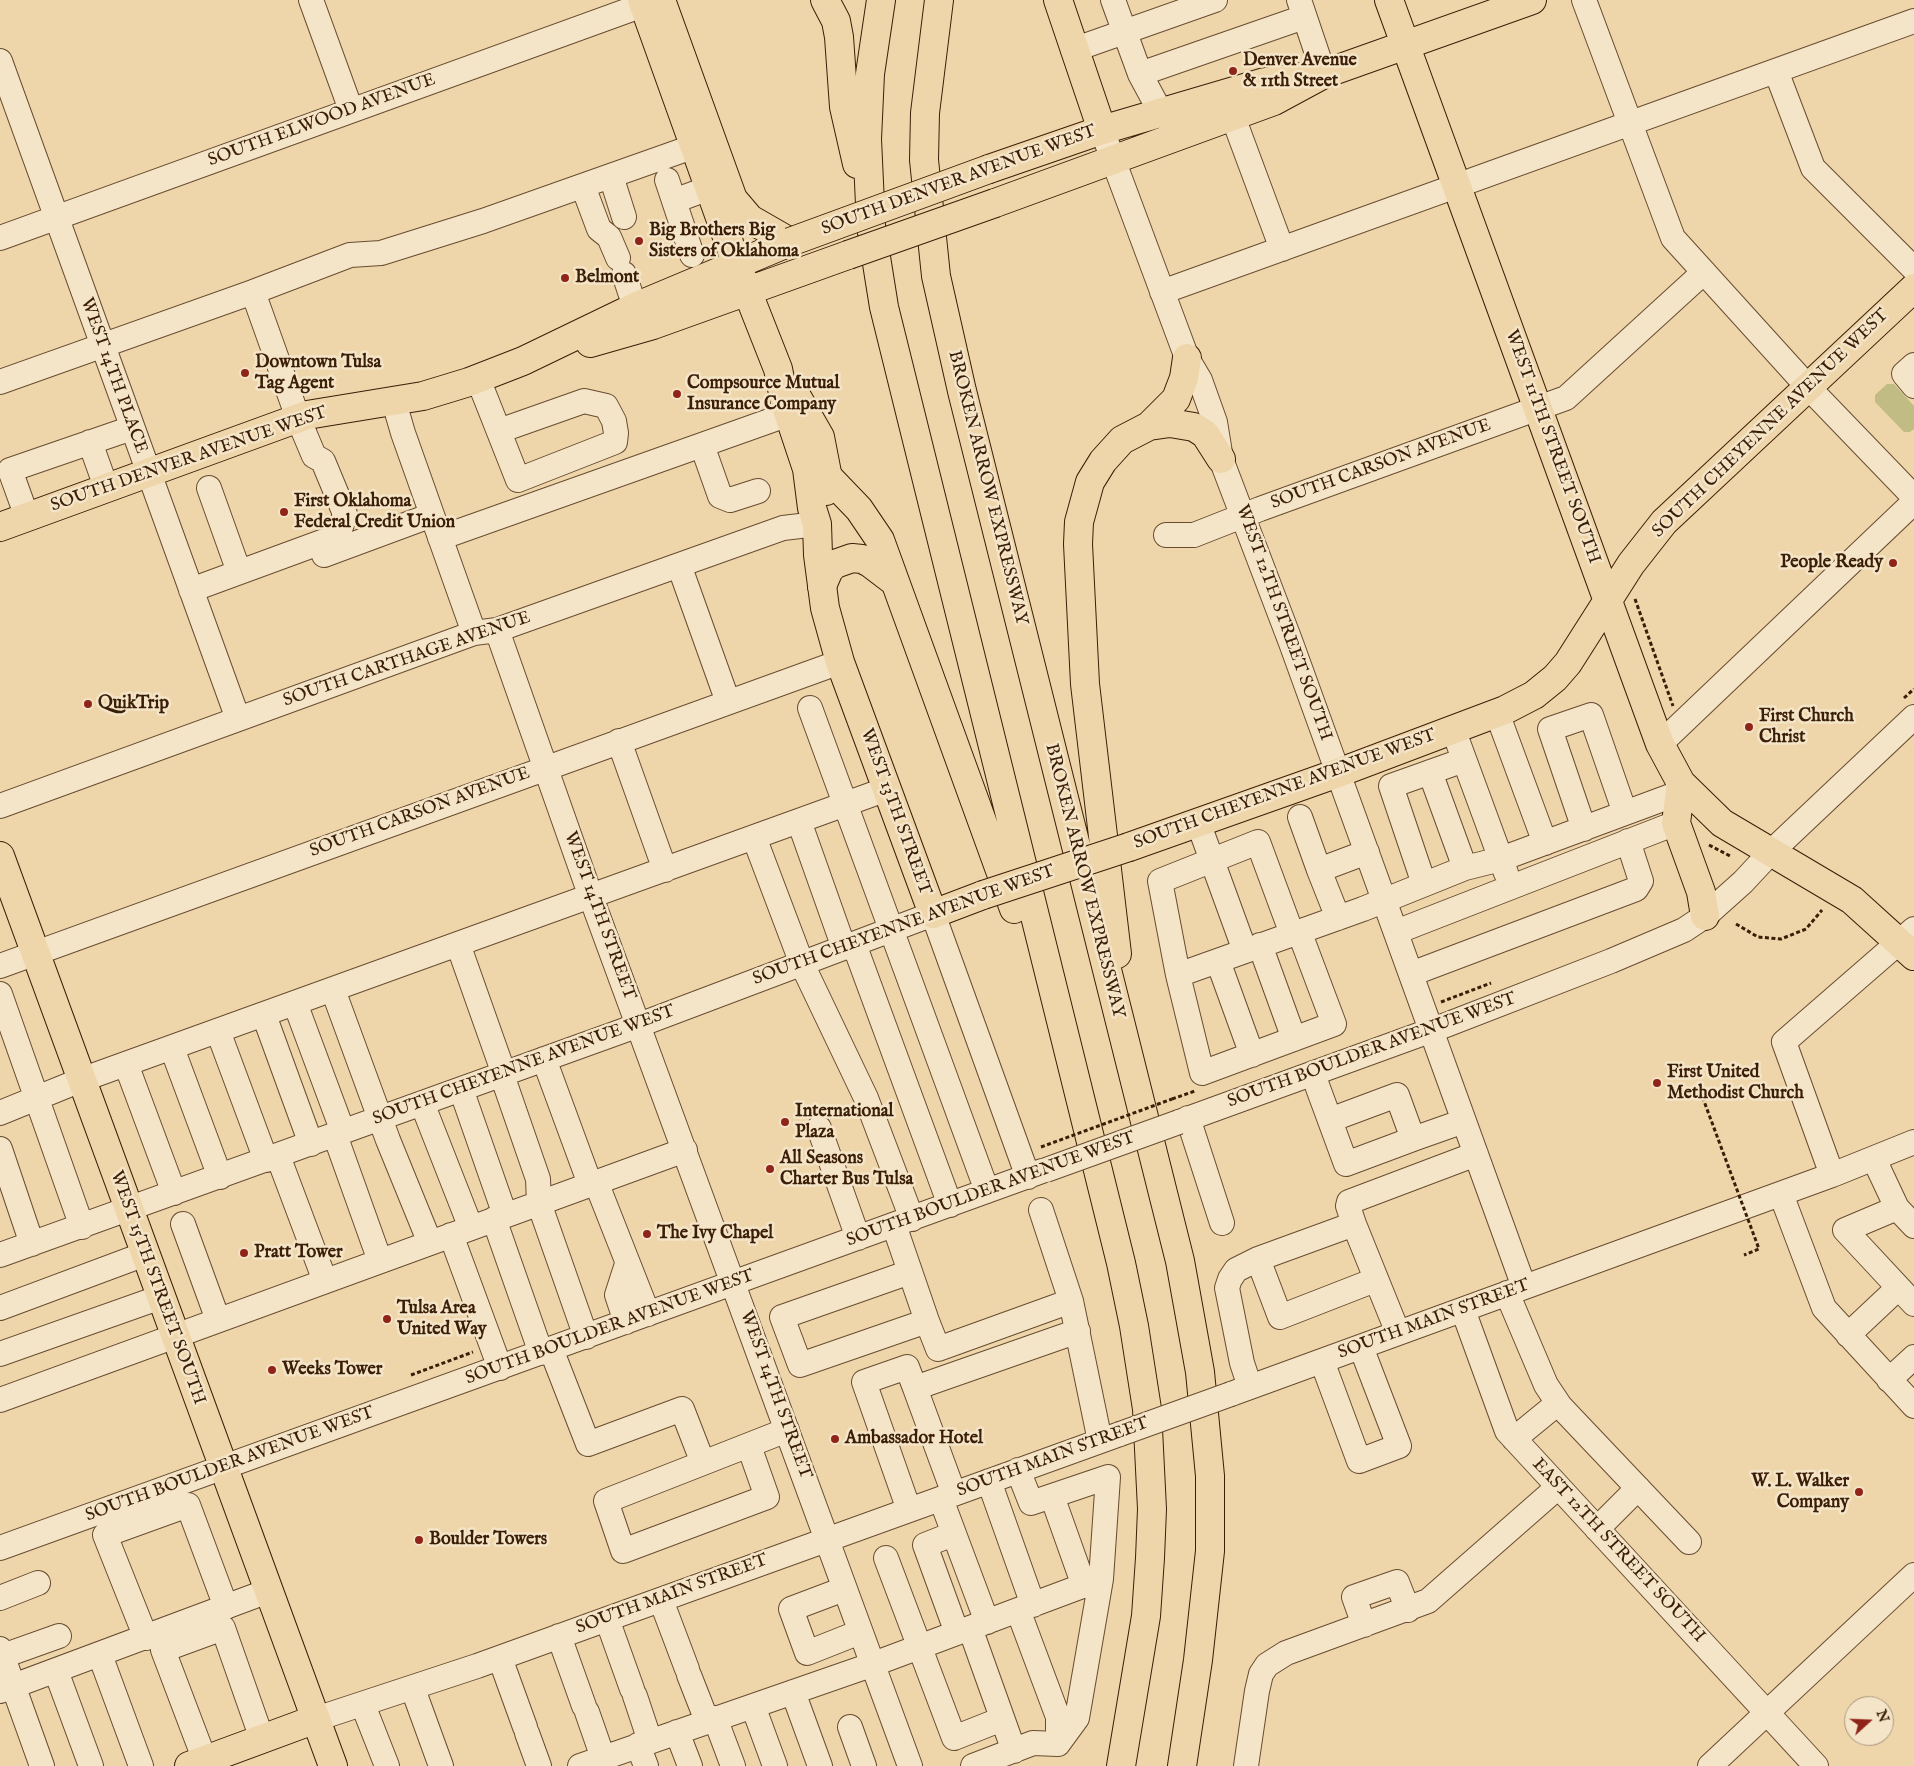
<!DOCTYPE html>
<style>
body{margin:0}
#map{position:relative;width:1914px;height:1766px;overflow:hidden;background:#eed6aa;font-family:"IM FELL English",serif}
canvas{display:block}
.north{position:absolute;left:1844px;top:1696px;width:50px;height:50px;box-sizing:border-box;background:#f4e4c8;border:1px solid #aa957b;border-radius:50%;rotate:70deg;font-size:14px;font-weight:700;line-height:20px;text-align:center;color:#3b1e07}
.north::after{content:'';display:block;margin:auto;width:18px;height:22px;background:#8f2418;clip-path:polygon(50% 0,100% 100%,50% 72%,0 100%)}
</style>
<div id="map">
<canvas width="1914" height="1766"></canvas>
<div class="north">N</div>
</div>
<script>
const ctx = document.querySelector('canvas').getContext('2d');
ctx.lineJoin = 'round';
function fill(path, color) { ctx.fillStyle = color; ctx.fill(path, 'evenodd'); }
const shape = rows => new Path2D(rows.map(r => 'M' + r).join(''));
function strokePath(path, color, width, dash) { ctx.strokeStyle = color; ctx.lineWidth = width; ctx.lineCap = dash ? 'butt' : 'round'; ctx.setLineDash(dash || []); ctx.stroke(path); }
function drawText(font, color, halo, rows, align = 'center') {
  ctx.font = font + ' "IM FELL English",serif'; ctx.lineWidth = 5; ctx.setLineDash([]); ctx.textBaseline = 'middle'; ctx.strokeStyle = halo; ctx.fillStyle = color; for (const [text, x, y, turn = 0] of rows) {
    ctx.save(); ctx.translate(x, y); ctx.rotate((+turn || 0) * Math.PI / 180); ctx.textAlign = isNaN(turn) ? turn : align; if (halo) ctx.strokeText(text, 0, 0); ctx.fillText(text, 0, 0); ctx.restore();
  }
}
fill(shape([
 [1887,384,1894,384,1914,406,1914,429,1910,432,1904,432,1875,402,1875,395]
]), '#c0bc84');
const minor = shape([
 [311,0,351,110],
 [1113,0,1140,74,1161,113],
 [1299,0,1324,74],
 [1584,0,1673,238,1808,387,1914,497],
 [1073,50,1215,0],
 [0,61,238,719],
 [1776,71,1813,168,1914,269],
 [1140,74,1304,17],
 [1233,117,1282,249],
 [1102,130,1187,358,1200,380,1215,422,1221,459,1291,643,1524,1287],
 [611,176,624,217],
 [667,180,692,255],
 [583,186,599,229,609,237,618,258],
 [674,201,709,188],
 [0,238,643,5],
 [624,274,635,307],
 [1162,292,1914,21],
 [1914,365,1904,374,1914,386],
 [478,379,486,399,518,480,615,442,616,433,614,421,606,406,584,401,499,431],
 [0,382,253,292,350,255,381,253,483,221,695,146],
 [394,402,403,433,474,633],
 [90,442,106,487],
 [702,445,720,496,730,500,758,491],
 [209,488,239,572],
 [27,517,10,470,132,428],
 [1166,535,1194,535,1260,509,1566,398,1704,272],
 [440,538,789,414],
 [324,555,432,515],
 [679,565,728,702],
 [191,590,338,536,345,514,323,461,314,456,298,418,253,292],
 [497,630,591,897,910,1766],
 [810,708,987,1191],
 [1497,713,1545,843],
 [1453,729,1506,873],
 [619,741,665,870],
 [1660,744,1914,502],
 [1430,772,1465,868],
 [0,806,474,633,497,630,783,528,817,524],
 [1300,817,1319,870,1367,852],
 [799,821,844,948],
 [1198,822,1245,951],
 [1584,829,1550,729,1591,715,1625,813],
 [754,837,802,964,866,1098,912,1219],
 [1319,870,1338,918],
 [1424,884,1391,786,1464,760],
 [1396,932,1676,823],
 [1292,934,1258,842,1160,881,1178,975,1202,1073,1334,1024,1299,931],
 [458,944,504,1074],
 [854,944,950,1205],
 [1260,945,1294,1039],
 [1218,961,1252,1055],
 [0,966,840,662],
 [1411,974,1636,889,1641,881,1628,841],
 [1178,975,1363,909,1465,868,1501,859,1679,793],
 [333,990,388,1140,430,1243],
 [0,994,82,1227],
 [295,1003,343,1132],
 [264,1015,311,1144],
 [218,1031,266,1160],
 [172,1048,220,1177],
 [544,1059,590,1184],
 [126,1064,174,1193],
 [1313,1073,1318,1088,1346,1164,1413,1139,1397,1095,1330,1120],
 [502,1075,538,1179,539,1203,586,1337],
 [461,1089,505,1215],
 [422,1103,471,1228],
 [0,1113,81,1080,887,789],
 [1188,1118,1222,1223],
 [1179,1122,1446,1025,1611,961,1684,930,1705,916,1743,882,1770,853,1914,717],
 [819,1128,858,1238],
 [335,1135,380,1261],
 [1413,1139,1464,1121],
 [0,1149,32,1244],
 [278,1156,325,1281],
 [1874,1159,1897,1208,1914,1226],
 [1832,1175,1784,1042,1914,929],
 [596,1182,648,1314],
 [1781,1194,1824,1308,1914,1406],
 [1897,1208,1845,1230,1914,1304],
 [1041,1210,1071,1301,1100,1441],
 [494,1219,541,1353],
 [183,1224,218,1320],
 [1354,1224,1348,1206,1349,1202,1476,1154],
 [894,1225,927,1321,800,1365,782,1317,910,1272],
 [451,1235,500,1368],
 [0,1255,639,1025,933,914,1028,1177],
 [1375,1280,1280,1317,1258,1259,1354,1224,1398,1333],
 [1507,1293,1546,1385,1560,1406,1689,1542],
 [0,1308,145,1254],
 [1463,1310,1507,1431,1816,1766],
 [927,1321,938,1349,1071,1301],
 [626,1322,617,1295,627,1264],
 [1848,1335,1898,1288],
 [551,1349,588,1444,682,1409,703,1463,787,1430],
 [0,1354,161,1297],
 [1322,1361,1359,1461,1399,1446,1361,1347],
 [1889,1380,1914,1357],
 [1250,1387,1242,1363,1227,1288,1230,1279,1236,1270,1258,1259],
 [1231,1394,1832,1175,1914,1142],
 [0,1400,685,1150],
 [1514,1439,1558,1403],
 [703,1463,606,1501,623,1551,767,1497,749,1446],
 [1018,1470,1031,1503,1108,1477,1101,1579,1077,1718,1058,1744],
 [989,1481,1033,1605],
 [954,1494,915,1388,1078,1331],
 [1052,1496,1084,1586],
 [941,1499,987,1622],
 [909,1510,864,1382,907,1367,915,1388],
 [1597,1529,1638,1488],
 [953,1534,925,1545,957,1633],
 [0,1548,1042,1171],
 [886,1558,954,1738,1002,1719],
 [844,1589,791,1609,807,1653,860,1632],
 [0,1598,38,1583],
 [661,1600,687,1669],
 [1018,1610,1058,1717,1058,1744],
 [607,1619,632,1689],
 [1364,1625,1354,1597,1397,1582,1408,1610],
 [970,1628,1014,1751],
 [559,1636,584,1706],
 [146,1638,105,1535,188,1505,226,1607],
 [0,1649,42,1766],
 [100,1655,141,1766],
 [3,1656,59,1636],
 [500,1658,525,1727],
 [56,1671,91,1766],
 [689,1675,707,1721],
 [413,1689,441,1766],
 [0,1691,268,1591],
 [793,1692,820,1766],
 [635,1696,650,1741],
 [363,1705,387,1766],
 [753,1706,775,1766],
 [587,1712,603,1758],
 [715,1718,733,1766],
 [316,1719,477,1666,1120,1434],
 [850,1727,864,1766],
 [677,1732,690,1766],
 [527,1733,539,1766],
 [638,1745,646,1766],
 [207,1766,163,1650,223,1628,262,1739],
 [580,1766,871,1665,1101,1579],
 [973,1766,1033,1743,1058,1744],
 [1246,1766,1257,1691,1261,1674,1267,1665,1286,1653,1428,1601,1558,1487],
 [1710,1766,1914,1575]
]);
const major = shape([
 [642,0,737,265,778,369,785,403,807,469,812,508,817,524,818,555,825,608,840,662,933,914,983,895],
 [1389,0,1660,744,1681,783,1722,823,1852,900,1914,956],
 [989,169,1102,130,1265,82,1308,76],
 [995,203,1274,101,1324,74,1532,0],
 [590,343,653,325,848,255],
 [793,390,820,437,827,473,826,491],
 [0,527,307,415,423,396,469,382,523,361,635,307,790,242],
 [1681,783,1676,823,1701,892,1705,916],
 [1129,847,1338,773,1505,710,1534,695,1555,678,1568,663,1631,564,1664,522,1914,288],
 [0,856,333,1766],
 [189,1766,316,1719]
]);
const highway = shape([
 [661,0,733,199,750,219,790,242],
 [825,0,836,21,839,37,844,107,857,164],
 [881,0,870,74,867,139,871,226,884,307,1121,1263,1134,1326,1147,1409,1152,1509,1150,1558,1146,1616,1121,1766],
 [939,0,925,113,924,160,936,276,962,391,1180,1261,1200,1372,1210,1476,1210,1551,1198,1660,1182,1766],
 [1058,0,1102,130],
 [1149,426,1170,423,1194,427,1205,434,1221,459],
 [799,442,809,457,859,509,880,540,1014,909],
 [822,586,829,570,835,564,852,558,862,559,870,563,895,582],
 [1117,954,1085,684,1078,544,1079,522,1090,482,1103,461,1122,440,1149,426,1176,399,1184,378,1187,358]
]);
strokePath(minor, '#684c30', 26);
strokePath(major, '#3b1e07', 30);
strokePath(highway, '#3b1e07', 30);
strokePath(shape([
 [1635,599,1673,706],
 [1904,698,1914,689],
 [1709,845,1732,857],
 [1736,924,1758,937,1781,939,1806,929,1822,910],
 [1441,1002,1491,983],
 [1172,1099,1195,1091],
 [411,1375,473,1352]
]), '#3b1e07', 3, [4, 2.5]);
strokePath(minor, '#f4e4c8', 24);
strokePath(major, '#eed6aa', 28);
strokePath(highway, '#eed6aa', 28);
const minorBridge = shape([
 [1046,1170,1179,1122],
 [1120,1434,1231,1394]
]);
const majorBridge = shape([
 [790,242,989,169],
 [848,255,995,203],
 [983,895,1129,847]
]);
strokePath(minorBridge, '#684c30', 26, []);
strokePath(majorBridge, '#3b1e07', 30, []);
strokePath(shape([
 [1698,1085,1759,1249,1744,1255],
 [1041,1147,1172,1099]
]), '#3b1e07', 3, [4, 2.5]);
strokePath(minorBridge, '#f4e4c8', 24);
strokePath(majorBridge, '#eed6aa', 28);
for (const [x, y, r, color] of [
 [1233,71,5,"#8f2418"],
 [639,241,5,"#8f2418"],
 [565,278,5,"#8f2418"],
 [245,373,5,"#8f2418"],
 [677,394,5,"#8f2418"],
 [284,512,5,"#8f2418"],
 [1893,563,5,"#8f2418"],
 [88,704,5,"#8f2418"],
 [1749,727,5,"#8f2418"],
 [1657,1083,5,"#8f2418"],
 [785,1122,5,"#8f2418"],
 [770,1169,5,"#8f2418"],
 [647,1234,5,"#8f2418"],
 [244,1253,5,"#8f2418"],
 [387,1319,5,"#8f2418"],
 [272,1370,5,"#8f2418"],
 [835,1439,5,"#8f2418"],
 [1859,1492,5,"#8f2418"],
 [419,1540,5,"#8f2418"]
]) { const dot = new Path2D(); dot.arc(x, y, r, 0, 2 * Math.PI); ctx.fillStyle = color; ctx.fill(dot); strokePath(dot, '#f4e4c8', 2); }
drawText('bold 18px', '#3b1e07', '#f4e4c8', [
 ["Denver Avenue",1243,61],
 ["& 11th Street",1243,82],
 ["Big Brothers Big",649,231],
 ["Sisters of Oklahoma",649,252],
 ["Belmont",575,278],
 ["Downtown Tulsa",255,363],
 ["Tag Agent",255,384],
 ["Compsource Mutual",687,384],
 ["Insurance Company",687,405],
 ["First Oklahoma",294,502],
 ["Federal Credit Union",294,523],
 ["People Ready",1883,563,"right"],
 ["QuikTrip",98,704],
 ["First Church",1759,717],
 ["Christ",1759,738],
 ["First United",1667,1073],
 ["Methodist Church",1667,1094],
 ["International",795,1112],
 ["Plaza",795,1133],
 ["All Seasons",780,1159],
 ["Charter Bus Tulsa",780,1180],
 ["The Ivy Chapel",657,1234],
 ["Pratt Tower",254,1253],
 ["Tulsa Area",397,1309],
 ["United Way",397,1330],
 ["Weeks Tower",282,1370],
 ["Ambassador Hotel",845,1439],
 ["W. L. Walker",1849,1482,"right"],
 ["Company",1849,1503,"right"],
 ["Boulder Towers",429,1540]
], 'left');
drawText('18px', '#3b1e07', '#f4e4c8', [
 ["SOUTH ELWOOD AVENUE",322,121,-20],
 ["SOUTH DENVER AVENUE WEST",959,181,-20],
 ["WEST 14TH PLACE",113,376,70],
 ["SOUTH CHEYENNE AVENUE WEST",1771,424,-44],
 ["WEST 11TH STREET SOUTH",1552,447,70],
 ["SOUTH DENVER AVENUE WEST",189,460,-19],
 ["SOUTH CARSON AVENUE",1381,465,-20],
 ["BROKEN ARROW EXPRESSWAY",987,488,76],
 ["WEST 12TH STREET SOUTH",1283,623,70],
 ["SOUTH CARTHAGE AVENUE",407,660,-19],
 ["SOUTH CHEYENNE AVENUE WEST",1285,790,-20],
 ["WEST 13TH STREET",895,812,70],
 ["SOUTH CARSON AVENUE",420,813,-20],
 ["BROKEN ARROW EXPRESSWAY",1084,881,76],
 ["WEST 14TH STREET",599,916,70],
 ["SOUTH CHEYENNE AVENUE WEST",904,926,-20],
 ["SOUTH BOULDER AVENUE WEST",1372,1051,-20],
 ["SOUTH CHEYENNE AVENUE WEST",524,1066,-20],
 ["SOUTH BOULDER AVENUE WEST",991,1190,-20],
 ["WEST 15TH STREET SOUTH",157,1288,70],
 ["SOUTH MAIN STREET",1434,1320,-20],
 ["SOUTH BOULDER AVENUE WEST",610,1328,-20],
 ["WEST 14TH STREET",775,1395,70],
 ["SOUTH MAIN STREET",1053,1458,-20],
 ["SOUTH BOULDER AVENUE WEST",230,1465,-20],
 ["EAST 12TH STREET SOUTH",1618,1551,47],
 ["SOUTH MAIN STREET",672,1595,-20]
]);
</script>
